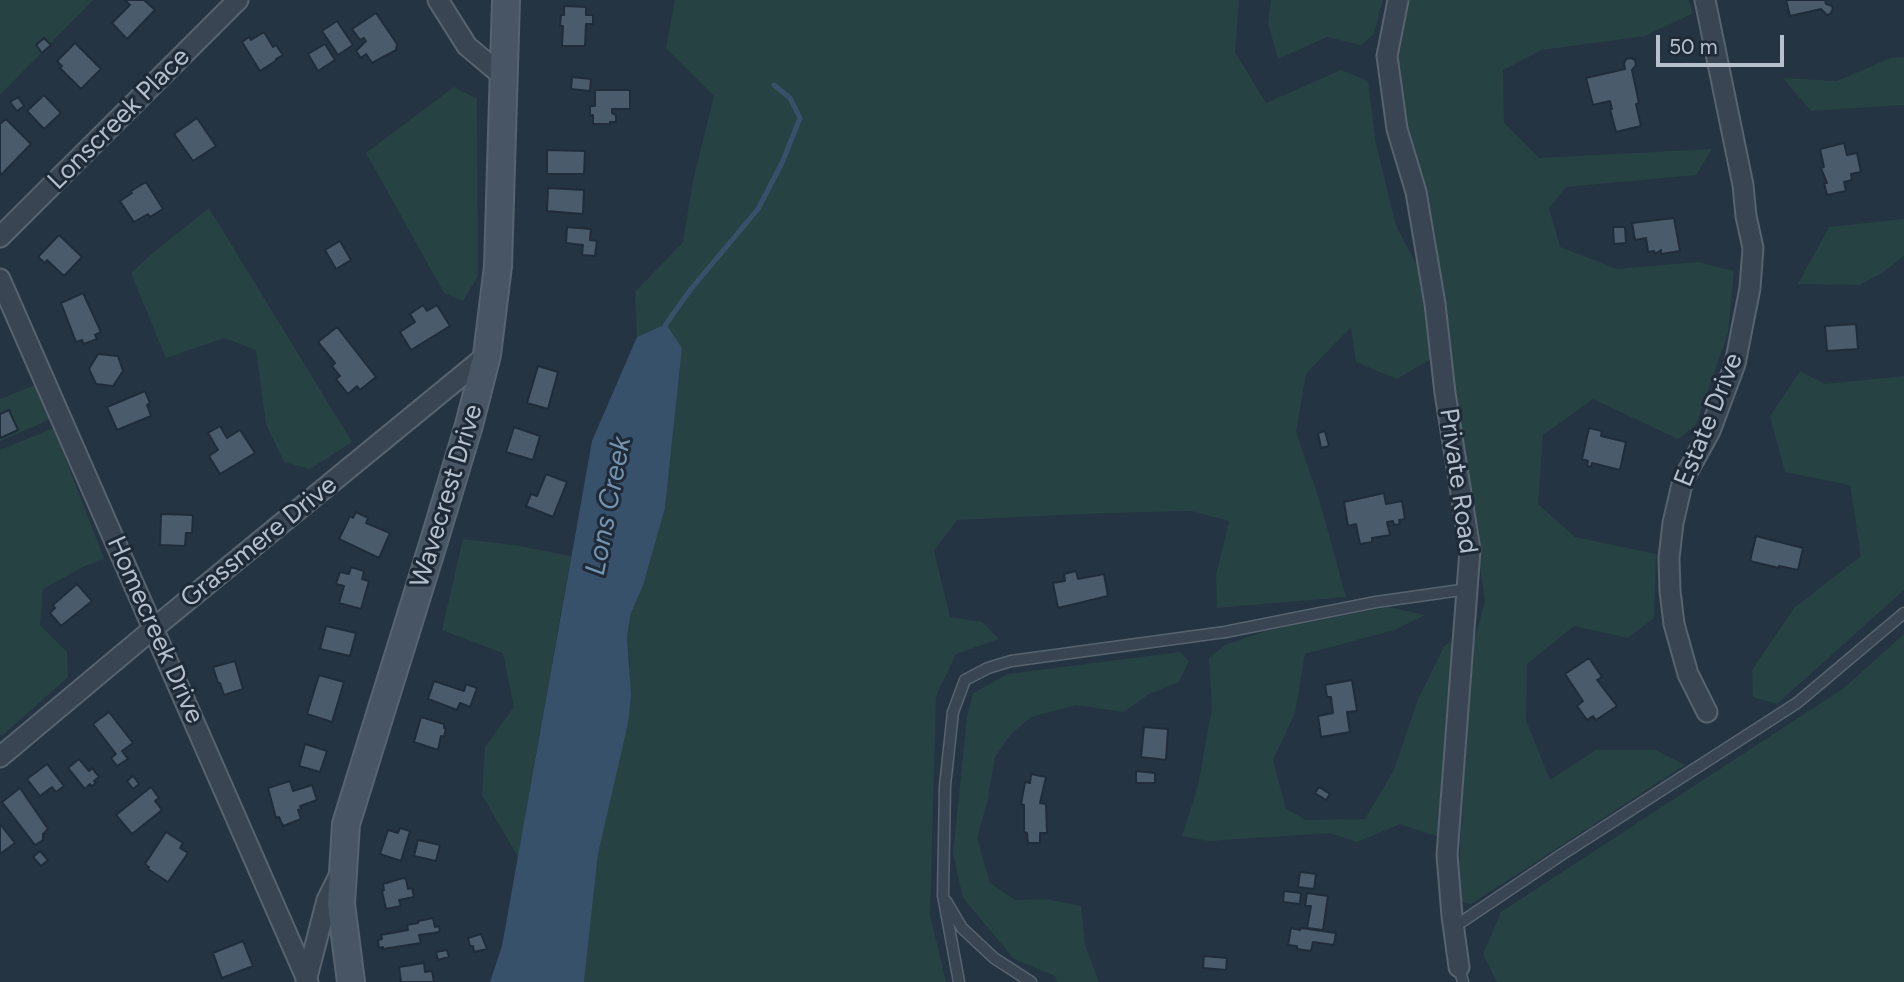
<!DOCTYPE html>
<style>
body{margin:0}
#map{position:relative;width:1904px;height:982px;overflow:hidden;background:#253442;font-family:Figtree,sans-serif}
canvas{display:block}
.scale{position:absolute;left:1656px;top:35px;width:128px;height:32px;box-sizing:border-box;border:4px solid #b6c0cc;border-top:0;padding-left:9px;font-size:21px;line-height:24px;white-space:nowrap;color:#b6c0cc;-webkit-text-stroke:5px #1e2a37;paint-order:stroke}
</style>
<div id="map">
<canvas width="1904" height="982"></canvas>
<div class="scale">50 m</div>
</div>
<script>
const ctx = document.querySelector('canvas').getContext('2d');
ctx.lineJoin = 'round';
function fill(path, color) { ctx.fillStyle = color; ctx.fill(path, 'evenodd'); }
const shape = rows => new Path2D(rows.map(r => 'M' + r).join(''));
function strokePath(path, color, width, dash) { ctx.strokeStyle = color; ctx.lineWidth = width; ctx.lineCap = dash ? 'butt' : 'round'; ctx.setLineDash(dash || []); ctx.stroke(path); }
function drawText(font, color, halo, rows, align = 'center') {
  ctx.font = font + ' Figtree,sans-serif'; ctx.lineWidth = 6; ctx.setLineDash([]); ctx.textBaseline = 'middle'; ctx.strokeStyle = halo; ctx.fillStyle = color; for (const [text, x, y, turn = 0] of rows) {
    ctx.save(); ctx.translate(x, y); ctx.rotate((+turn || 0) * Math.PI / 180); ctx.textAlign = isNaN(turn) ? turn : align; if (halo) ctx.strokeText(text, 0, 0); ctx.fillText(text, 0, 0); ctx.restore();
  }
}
fill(shape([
 [0,0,93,0,0,95],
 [675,0,1239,0,1235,52,1266,103,1341,70,1368,81,1376,144,1396,226,1418,267,1431,359,1397,379,1356,362,1351,327,1306,374,1296,432,1320,502,1346,597,1217,608,1216,575,1229,521,1191,511,1105,513,957,520,934,551,950,617,982,622,999,639,956,654,936,696,930,915,946,982,584,982,598,854,630,663,627,636,631,613,643,586,665,508,682,348,666,324,637,337,635,292,683,242,693,181,714,96,666,48],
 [1271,0,1383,0,1374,34,1361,45,1327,37,1278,59,1268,23],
 [1409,0,1688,0,1693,13,1645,36,1542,50,1503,70,1504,123,1539,158,1712,149,1696,175,1566,187,1549,208,1560,247,1617,269,1698,262,1734,271,1728,333,1696,425,1678,439,1593,399,1543,435,1538,504,1575,537,1656,554,1654,618,1628,638,1574,626,1527,664,1526,720,1550,780,1596,750,1655,750,1685,765,1471,904,1462,902,1458,879,1471,653,1485,601,1425,193,1400,102,1396,60],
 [1904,57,1904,105,1811,111,1783,78,1837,81,1891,58],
 [454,87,477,99,478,276,463,301,444,293,366,153],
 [209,208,352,442,310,469,284,462,266,424,256,350,224,338,166,358,131,273,154,252],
 [1904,219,1904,256,1882,273,1859,285,1798,284,1829,227],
 [1800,371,1825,384,1904,376,1904,590,1777,704,1753,697,1752,670,1794,608,1861,556,1850,485,1785,472,1770,416],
 [35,385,51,419,0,441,0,399],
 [54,428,104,559,85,566,43,589,40,625,67,652,68,677,4,734,0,735,0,450],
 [463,539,514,545,571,556,518,857,482,795,485,747,514,707,503,653,442,630],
 [1388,607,1425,615,1394,630,1305,654,1295,713,1273,760,1286,809,1306,820,1365,819,1394,770,1417,702,1444,646,1458,637,1439,837,1400,824,1357,842,1330,833,1209,841,1182,836,1198,786,1212,708,1209,658,1225,645,1266,631],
 [1904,634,1904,982,1497,982,1483,954,1501,912,1844,688],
 [1180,652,1189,661,1179,682,1149,694,1124,712,1076,705,1031,717,1011,734,995,757,987,803,977,838,990,883,1015,900,1045,899,1081,906,1085,945,1099,982,1057,982,1055,976,1014,959,963,898,953,854,967,717,973,693,1008,674]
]), '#274243');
fill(shape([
 [666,324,682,348,665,508,643,586,631,613,627,636,631,695,628,723,598,854,584,982,490,982,502,946,592,441,637,337]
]), '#38516a');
strokePath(shape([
 [665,330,666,324,691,289,758,209,782,163,800,118,790,98,774,85]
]), '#38516a', 5);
const building = shape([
 [125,0,144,0,155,10,127,39,112,23,130,5,125,0],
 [1786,0,1825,0,1826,4,1832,6,1833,9,1830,14,1827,15,1821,9,1790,16,1786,0],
 [564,6,586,7,586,15,593,15,593,24,586,24,585,46,562,46,563,26,560,26,561,15,564,15,564,6],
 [376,13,397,44,396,50,372,63,366,54,361,58,356,51,366,41,364,38,360,40,352,29,376,13],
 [337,21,353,45,338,55,322,31,337,21],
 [264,32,273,47,276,45,283,55,276,59,277,60,260,71,242,42,249,37,251,40,264,32],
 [44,38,51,45,42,53,36,45,44,38],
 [75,43,101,69,81,89,60,68,62,66,57,61,75,43],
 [325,44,335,60,318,71,308,54,325,44],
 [1631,58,1635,60,1636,65,1632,70,1639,103,1636,104,1641,126,1616,132,1610,109,1612,109,1610,101,1593,105,1586,78,1625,69,1624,64,1626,59,1631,58],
 [572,77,591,79,590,91,571,89,572,77],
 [595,90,630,90,630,109,612,109,612,113,616,115,616,122,610,122,610,124,593,124,593,115,590,116,590,106,595,106,595,90],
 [44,95,61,113,44,129,27,111,44,95],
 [18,97,24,106,17,111,10,102,18,97],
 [197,118,216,146,193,161,174,134,197,118],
 [6,119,31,144,0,176,0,124,6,119],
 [1844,143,1847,155,1857,153,1861,172,1851,174,1852,180,1844,182,1846,191,1827,195,1824,183,1827,183,1821,168,1824,167,1820,149,1844,143],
 [547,150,585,151,584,174,547,174,547,150],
 [146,182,163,209,150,217,148,214,134,222,120,201,132,193,131,191,146,182],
 [548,188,584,190,583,214,547,211,548,188],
 [1674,218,1680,251,1661,254,1661,250,1655,254,1654,251,1648,252,1646,238,1635,240,1632,223,1674,218],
 [567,227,591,229,590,240,597,241,595,256,582,255,583,245,566,243,567,227],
 [1613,227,1625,227,1626,243,1614,244,1613,227],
 [59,235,82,257,64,276,47,260,45,263,38,257,59,235],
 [340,241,351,260,336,269,325,250,340,241],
 [83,293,101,332,95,335,97,339,84,344,82,340,76,342,61,303,83,293],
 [423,305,427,311,437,305,450,326,411,350,400,332,415,322,410,314,423,305],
 [1856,324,1858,349,1827,351,1825,326,1856,324],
 [337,327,376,377,360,390,357,386,348,394,336,379,340,376,332,366,335,363,318,342,337,327],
 [98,354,118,356,123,371,113,386,96,384,89,369,98,354],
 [538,366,558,372,548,409,527,403,538,366],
 [145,391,150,403,147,405,151,416,117,430,107,407,145,391],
 [9,410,18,430,0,438,0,414,9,410],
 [220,426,227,438,240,430,255,453,220,474,209,456,218,450,208,433,220,426],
 [514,427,540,436,533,460,506,452,514,427],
 [1589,428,1602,431,1601,436,1626,442,1620,470,1592,463,1591,467,1587,466,1588,461,1582,459,1589,428],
 [1325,431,1329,446,1321,448,1318,433,1325,431],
 [546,474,567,482,553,517,526,506,531,494,537,496,546,474],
 [1384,493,1386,504,1402,501,1405,519,1399,520,1400,524,1394,525,1393,521,1387,522,1390,535,1372,538,1372,542,1360,544,1356,524,1348,526,1344,502,1384,493],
 [356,512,368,518,366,523,390,533,379,558,339,539,350,516,353,518,356,512],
 [161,514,193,515,192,533,186,533,185,546,160,545,161,514],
 [1756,536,1803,548,1798,570,1779,566,1779,568,1750,561,1756,536],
 [351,567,364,571,362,579,369,581,361,609,339,603,344,586,336,584,340,572,349,574,351,567],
 [1076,571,1078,579,1104,574,1108,596,1058,608,1053,583,1065,581,1064,574,1076,571],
 [77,584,92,601,61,626,50,613,55,608,53,605,77,584],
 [326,626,356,633,350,656,320,649,326,626],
 [1589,658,1602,677,1597,680,1617,706,1596,720,1593,716,1587,720,1577,706,1583,701,1565,674,1589,658],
 [235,661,243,689,224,695,220,683,218,683,213,667,235,661],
 [319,675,344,682,332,722,307,714,319,675],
 [1352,680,1357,711,1347,712,1350,732,1321,737,1318,716,1333,713,1331,697,1327,697,1325,685,1352,680],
 [434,681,464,691,466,684,477,688,470,707,460,703,457,710,428,699,434,681],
 [109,712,133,743,122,751,128,759,117,766,111,758,116,754,93,724,109,712],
 [421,717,444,724,444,728,446,728,444,737,441,736,438,750,414,742,421,717],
 [1144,727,1168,729,1166,760,1141,757,1144,727],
 [305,744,327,751,320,772,299,766,305,744],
 [79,759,89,771,92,768,99,777,94,781,96,783,92,786,90,784,85,789,68,768,79,759],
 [47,764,64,786,56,792,52,787,40,796,27,779,47,764],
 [1136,771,1155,773,1155,783,1136,783,1136,771],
 [1031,774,1046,777,1040,803,1046,804,1047,833,1040,833,1040,843,1028,843,1027,833,1024,832,1024,805,1021,804,1025,782,1030,783,1031,774],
 [133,776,139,784,133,789,127,781,133,776],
 [290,781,293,791,312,785,317,800,300,806,301,809,298,810,301,819,283,826,279,817,276,818,268,788,290,781],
 [151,787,159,798,155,801,162,810,132,834,116,815,151,787],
 [1319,787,1330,794,1326,800,1315,793,1319,787],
 [20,788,48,829,43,834,43,840,35,845,2,802,20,788],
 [0,824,15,843,0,854,0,824],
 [400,828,410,831,401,861,380,854,388,830,398,833,400,828],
 [166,832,183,843,180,848,188,853,168,882,148,869,149,867,145,864,166,832],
 [418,840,440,845,436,861,414,856,418,840],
 [40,851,48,860,41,866,33,857,40,851],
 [1300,872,1316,874,1314,889,1298,887,1300,872],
 [403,878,406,879,408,889,412,888,414,897,399,900,401,906,386,909,382,891,384,890,383,884,403,878],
 [1284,891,1301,893,1300,904,1283,902,1284,891],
 [1307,893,1328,896,1323,930,1307,928,1311,906,1305,906,1307,893],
 [433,918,435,927,439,926,440,932,419,935,421,943,383,949,383,947,379,948,378,940,382,939,381,935,408,930,407,925,418,923,418,921,433,918],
 [1291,928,1300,930,1301,928,1336,933,1334,945,1313,942,1311,951,1297,949,1297,946,1288,945,1291,928],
 [481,934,487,949,474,952,473,946,470,946,468,938,481,934],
 [243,941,253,966,222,978,213,953,243,941],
 [447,950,449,957,438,960,436,952,447,950],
 [1204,956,1227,958,1226,970,1203,968,1204,956],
 [424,963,425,972,432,971,434,982,400,982,401,982,399,967,424,963]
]);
fill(building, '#4a5b6b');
strokePath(building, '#202c39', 2);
const lane = shape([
 [946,901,962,928,994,958,1031,982],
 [1454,927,1564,853,1797,703,1904,613],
 [1459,967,1463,982],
 [959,982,943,895,945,786,953,712,965,680,988,668,1011,661,1225,632,1376,602,1468,589]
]);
const street = shape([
 [438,0,467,46,504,77],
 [1398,0,1387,56,1397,129,1416,192,1435,304,1445,393,1470,550,1447,855,1452,916,1459,967],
 [1705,0,1743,185,1746,216,1753,248,1750,288,1735,364,1710,431,1683,480,1673,523,1669,558,1670,591,1674,624,1688,674,1707,712],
 [0,237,238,0],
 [0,279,308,982],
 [0,757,154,628,487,355],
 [306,981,327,900,339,876]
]);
const secondary = shape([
 [351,982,341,904,346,824,434,541,469,425,487,355,498,266,506,0]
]);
strokePath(lane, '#57636f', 13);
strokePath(street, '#57636f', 23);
strokePath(secondary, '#57636f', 30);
strokePath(lane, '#394552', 10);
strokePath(street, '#394552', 19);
strokePath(secondary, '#475565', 26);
drawText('26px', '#b6c0cc', '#1e2a37', [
 ["Lonscreek Place",119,119,-45],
 ["Estate Drive",1709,420,-68],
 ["Private Road",1458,481,82],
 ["Wavecrest Drive",447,496,-73],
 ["Grassmere Drive",259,542,-39],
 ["Homecreek Drive",155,630,66]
]);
drawText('italic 28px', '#7594b0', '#1e2a37', [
 ["Lons Creek",609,506,-79]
]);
</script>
